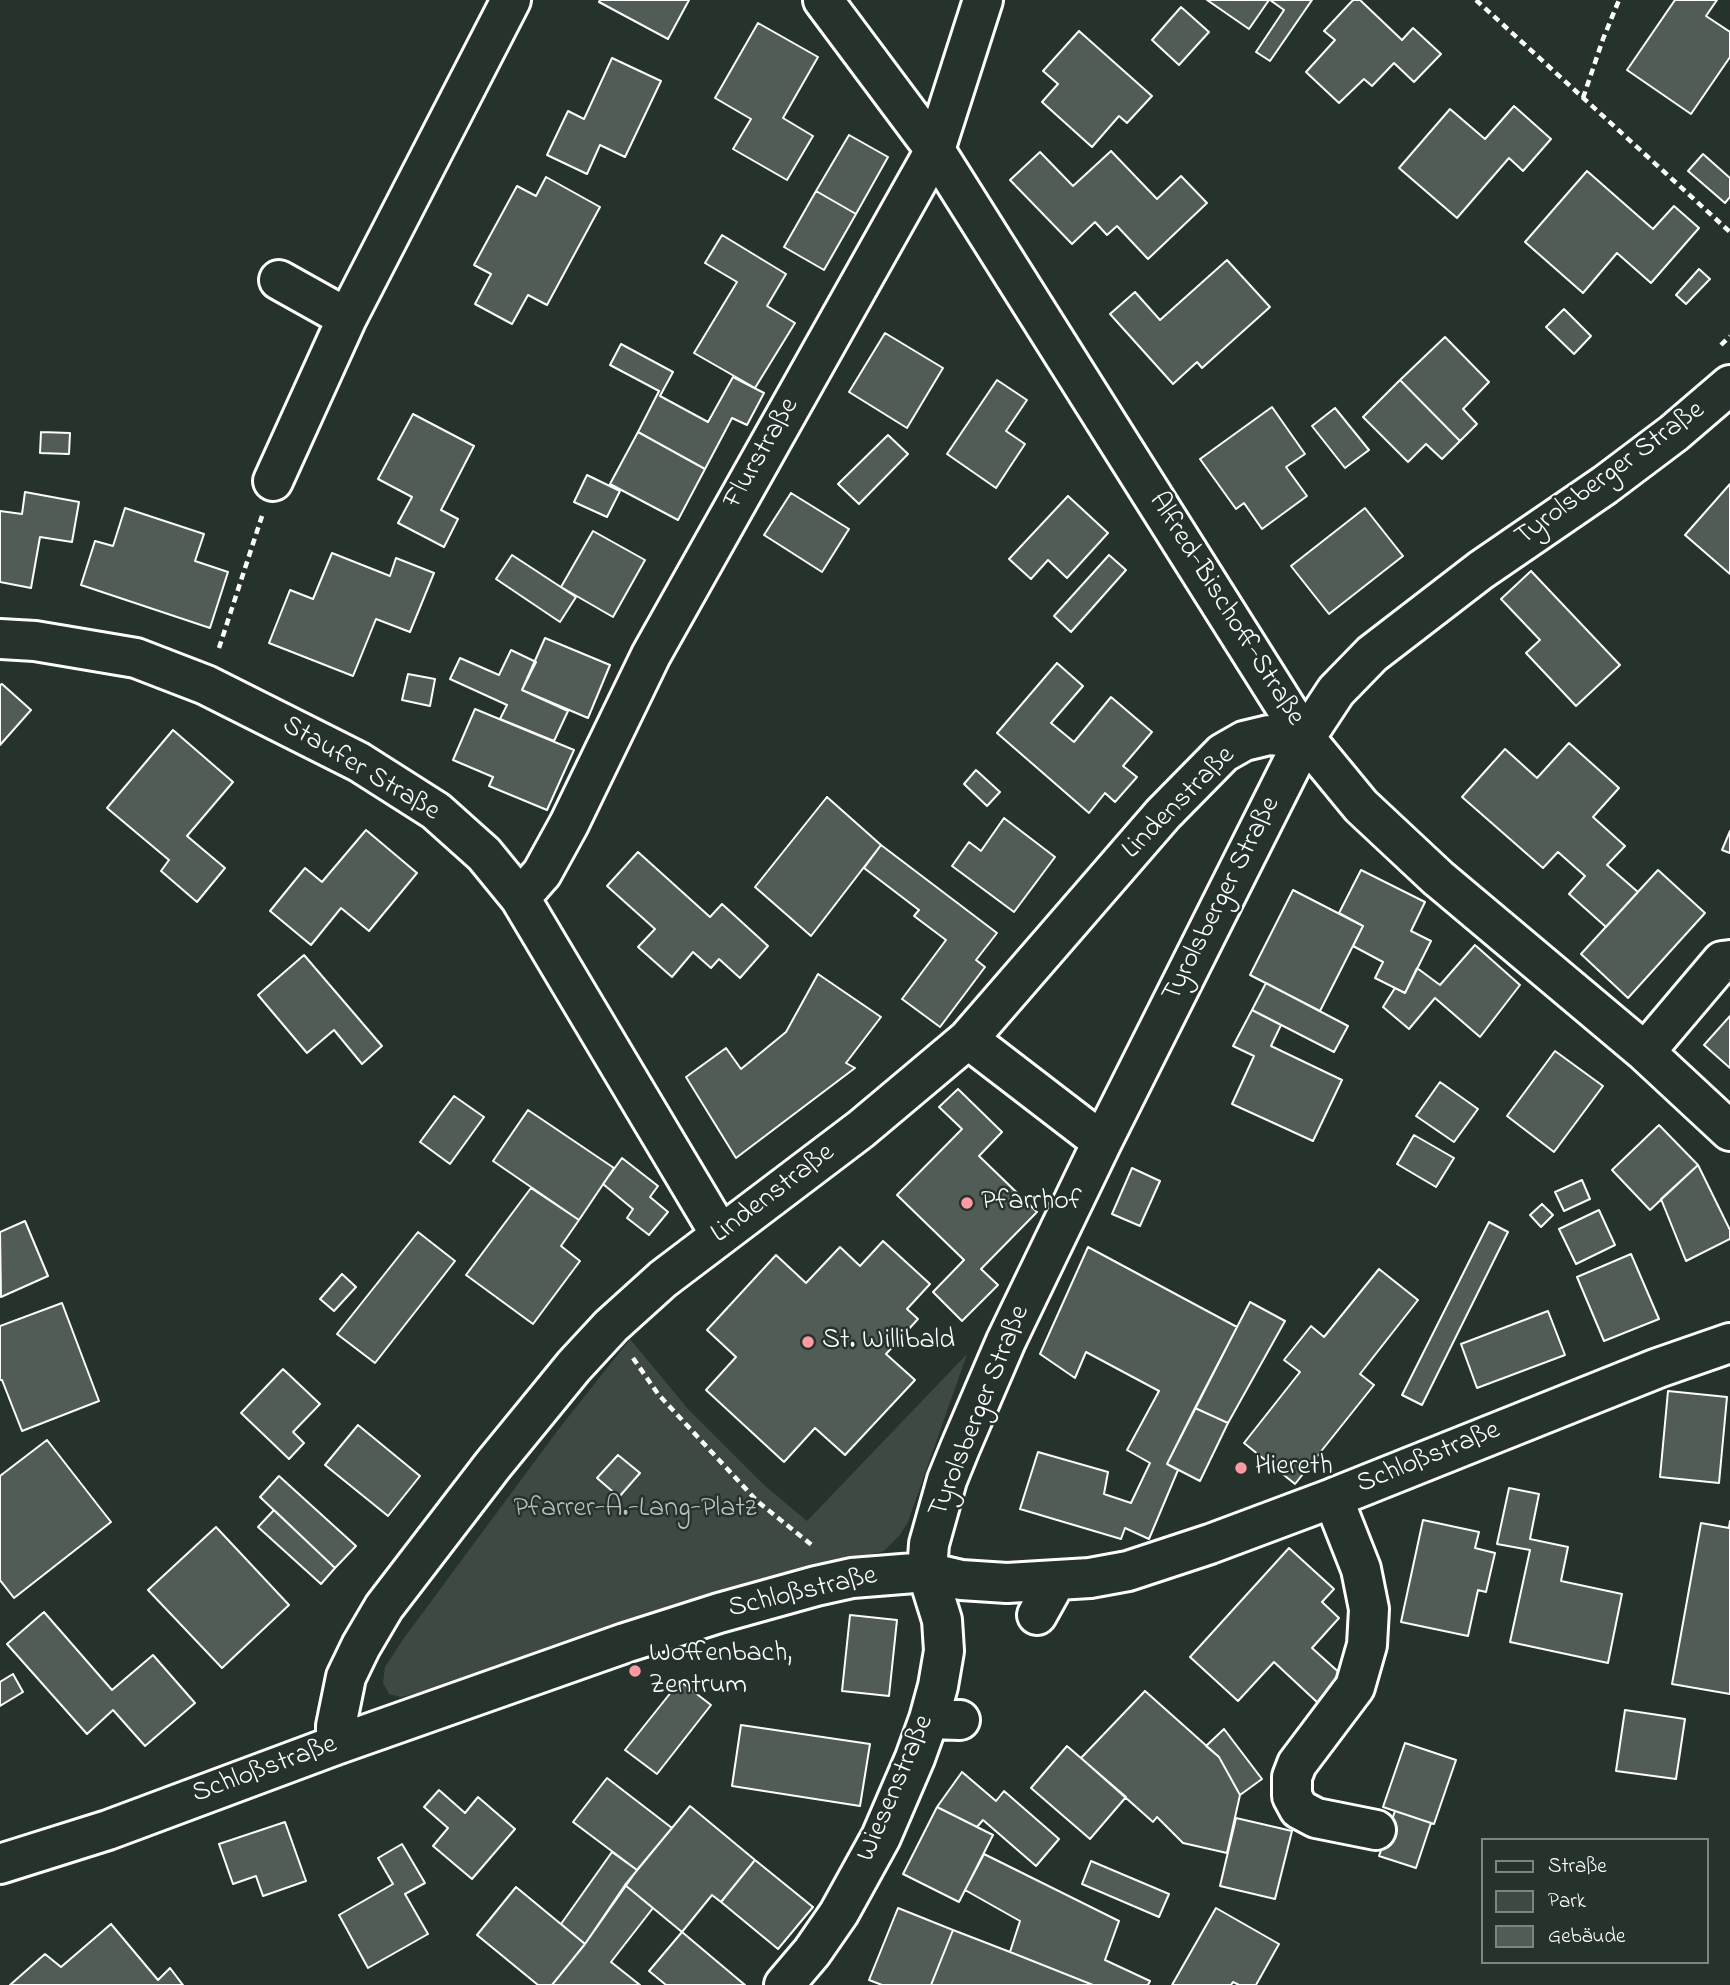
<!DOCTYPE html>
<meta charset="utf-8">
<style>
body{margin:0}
#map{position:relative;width:1730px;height:1985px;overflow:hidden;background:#26332d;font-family:"Indie Flower",sans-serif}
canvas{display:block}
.legend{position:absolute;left:1481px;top:1838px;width:228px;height:126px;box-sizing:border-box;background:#26332d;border:2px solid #7d8581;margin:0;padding:9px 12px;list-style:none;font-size:21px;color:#fff}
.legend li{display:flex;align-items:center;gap:14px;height:35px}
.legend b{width:35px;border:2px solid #7d8581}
</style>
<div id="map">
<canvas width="1730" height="1985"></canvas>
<ul class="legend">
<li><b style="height:9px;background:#26332d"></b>Straße</li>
<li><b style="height:19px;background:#3e4944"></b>Park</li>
<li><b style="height:19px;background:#515c57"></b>Gebäude</li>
</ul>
</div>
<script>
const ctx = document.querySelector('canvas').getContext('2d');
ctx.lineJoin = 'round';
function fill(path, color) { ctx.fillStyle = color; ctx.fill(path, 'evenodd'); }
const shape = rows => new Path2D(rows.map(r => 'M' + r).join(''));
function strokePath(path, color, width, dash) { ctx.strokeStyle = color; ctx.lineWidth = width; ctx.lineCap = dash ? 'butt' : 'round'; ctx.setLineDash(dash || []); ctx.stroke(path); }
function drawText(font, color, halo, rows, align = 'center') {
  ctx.font = font + ' "Indie Flower",sans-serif'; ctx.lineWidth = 5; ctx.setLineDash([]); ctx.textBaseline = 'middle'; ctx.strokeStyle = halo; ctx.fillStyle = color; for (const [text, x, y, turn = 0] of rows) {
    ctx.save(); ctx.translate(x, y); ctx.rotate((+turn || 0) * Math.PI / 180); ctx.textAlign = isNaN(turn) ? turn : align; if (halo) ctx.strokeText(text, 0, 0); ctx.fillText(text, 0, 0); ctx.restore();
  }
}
fill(shape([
 [630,1339,688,1409,764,1485,807,1521,967,1354,908,1522,900,1535,884,1551,811,1570,447,1686,401,1697,389,1694,383,1683,385,1667,404,1638,558,1430]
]), '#3e4944');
const building = shape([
 [600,0,689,0,668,39,599,2,600,0],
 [1207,0,1269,0,1249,29,1207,0],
 [1270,0,1312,0,1270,61,1256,52,1284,10,1270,0],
 [1353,0,1360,0,1402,40,1413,28,1441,54,1414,82,1394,63,1372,86,1364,79,1339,103,1306,72,1335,40,1324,31,1353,0],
 [1675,0,1717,0,1706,16,1730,32,1730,57,1691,114,1627,70,1675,0],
 [1181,7,1209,32,1179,65,1152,40,1181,7],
 [758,23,818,57,783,118,813,136,787,180,733,149,751,119,715,98,758,23],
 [1079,31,1152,96,1127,123,1119,116,1092,147,1042,102,1058,84,1043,71,1079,31],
 [612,58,661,81,625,157,600,145,587,174,547,155,568,111,584,119,612,58],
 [1514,106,1551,139,1523,171,1509,158,1457,218,1399,168,1450,109,1485,139,1514,106],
 [849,135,888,157,856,214,816,191,849,135],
 [1111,151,1157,199,1181,176,1207,203,1148,259,1117,226,1107,235,1095,222,1072,244,1010,180,1040,152,1073,186,1111,151],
 [1703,154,1730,178,1730,197,1725,203,1688,171,1703,154],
 [1587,171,1653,229,1674,206,1699,228,1651,283,1617,253,1583,293,1525,242,1587,171],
 [546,177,600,207,547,305,528,295,512,324,475,304,491,274,474,265,517,186,536,196,546,177],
 [816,191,856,214,824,270,784,247,816,191],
 [722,235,786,274,767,306,795,323,755,388,694,353,737,282,705,263,722,235],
 [1227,260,1270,307,1202,368,1197,362,1173,384,1110,314,1135,292,1160,320,1227,260],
 [1699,269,1710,279,1686,304,1676,295,1699,269],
 [1564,309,1591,336,1574,354,1546,327,1564,309],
 [885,333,943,368,907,428,849,392,885,333],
 [1445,337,1489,382,1463,409,1477,424,1460,441,1400,380,1445,337],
 [621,344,673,372,660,396,708,422,733,377,764,393,747,425,732,418,705,469,638,432,659,391,610,365,621,344],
 [997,380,1027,400,1006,431,1025,444,996,488,947,454,997,380],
 [1400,380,1460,441,1442,459,1426,444,1408,462,1363,417,1400,380],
 [1272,407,1305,454,1286,467,1307,496,1262,529,1244,503,1236,509,1200,459,1272,407],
 [1335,408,1369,450,1345,468,1312,426,1335,408],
 [413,414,474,446,441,510,458,519,444,547,398,523,412,497,378,479,413,414],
 [41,432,70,433,69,454,40,453,41,432],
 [638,432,705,469,678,520,610,484,638,432],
 [888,435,908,454,859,504,838,484,888,435],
 [587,475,620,491,607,517,574,502,587,475],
 [1730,484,1730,574,1685,535,1730,484],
 [25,492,79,502,72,542,40,537,31,588,0,582,0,511,22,514,25,492],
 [791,493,849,529,822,572,764,535,791,493],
 [1068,496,1108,533,1067,578,1048,560,1031,579,1009,559,1068,496],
 [125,508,204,534,195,561,228,572,210,628,81,585,95,541,113,546,125,508],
 [1365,508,1403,556,1329,614,1291,566,1365,508],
 [593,531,645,560,613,617,561,587,593,531],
 [332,553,390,576,396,558,434,573,410,632,376,619,353,676,269,643,290,590,313,599,332,553],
 [512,555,576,597,560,622,496,579,512,555],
 [1109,555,1126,570,1071,632,1054,616,1109,555],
 [1531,571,1620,665,1576,706,1526,653,1540,640,1501,599,1531,571],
 [545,638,610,665,588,718,522,690,545,638],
 [511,650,536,662,522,690,568,711,554,741,500,719,507,705,450,679,460,658,499,675,511,650],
 [1057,663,1083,686,1051,723,1074,742,1111,697,1152,732,1123,766,1137,777,1115,802,1105,793,1089,813,997,733,1057,663],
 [408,674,435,679,430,706,402,700,408,674],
 [2,684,31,710,0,745,0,685,2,684],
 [475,709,574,750,547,810,489,786,493,777,453,760,475,709],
 [173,730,233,782,187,836,225,868,197,902,161,871,169,860,107,808,173,730],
 [1569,743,1619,788,1593,817,1625,846,1607,865,1638,892,1606,927,1569,894,1585,876,1558,852,1543,868,1462,797,1505,749,1537,778,1569,743],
 [976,770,1000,792,987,806,964,784,976,770],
 [827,797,881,845,811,936,755,887,827,797],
 [1004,818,1055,857,1014,912,952,866,969,842,981,851,1004,818],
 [366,830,417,873,369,931,341,908,311,945,270,911,305,868,322,882,366,830],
 [1730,831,1730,853,1722,850,1730,831],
 [881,845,997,933,976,960,985,967,940,1027,902,999,946,940,914,916,919,910,864,868,881,845],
 [638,852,710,917,722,904,768,946,740,978,719,959,711,968,693,952,672,977,638,947,655,929,607,886,638,852],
 [1361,870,1425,902,1411,931,1431,941,1405,993,1375,978,1383,962,1353,946,1363,926,1339,913,1361,870],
 [1658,870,1705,913,1628,998,1581,954,1658,870],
 [1293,890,1363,926,1320,1011,1250,975,1293,890],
 [1475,945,1520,985,1480,1037,1435,998,1409,1029,1383,1007,1395,988,1405,993,1417,968,1440,985,1475,945],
 [304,955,382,1046,362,1064,334,1030,307,1053,258,995,304,955],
 [818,974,881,1017,846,1063,855,1068,736,1158,686,1077,726,1048,741,1069,786,1032,818,974],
 [1266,983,1348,1026,1334,1052,1252,1010,1266,983],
 [1252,1010,1281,1025,1271,1046,1342,1080,1313,1141,1232,1104,1254,1056,1233,1046,1252,1010],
 [1730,1016,1730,1068,1704,1045,1730,1016],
 [1555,1051,1603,1086,1554,1152,1507,1116,1555,1051],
 [1440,1082,1478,1109,1454,1142,1416,1116,1440,1082],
 [958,1089,1002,1132,979,1156,1037,1212,981,1269,998,1285,962,1321,933,1292,964,1260,897,1195,962,1129,939,1107,958,1089],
 [454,1096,484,1117,450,1164,420,1142,454,1096],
 [528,1110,614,1168,579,1220,493,1161,528,1110],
 [1659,1125,1698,1165,1650,1210,1612,1170,1659,1125],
 [1414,1135,1454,1158,1436,1187,1397,1164,1414,1135],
 [622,1158,658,1186,650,1197,668,1212,649,1235,627,1218,633,1209,603,1184,622,1158],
 [1698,1165,1730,1230,1730,1239,1686,1261,1661,1199,1698,1165],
 [1132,1168,1160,1181,1140,1226,1112,1214,1132,1168],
 [1582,1180,1590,1199,1564,1211,1555,1192,1582,1180],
 [531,1188,579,1220,561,1246,580,1261,533,1324,466,1275,531,1188],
 [1542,1204,1553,1215,1541,1227,1530,1215,1542,1204],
 [1599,1210,1615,1245,1576,1264,1559,1229,1599,1210],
 [25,1221,48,1276,1,1297,0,1232,25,1221],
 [1489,1222,1508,1232,1422,1405,1402,1395,1489,1222],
 [418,1232,455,1261,375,1363,337,1334,418,1232],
 [883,1241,930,1284,907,1309,918,1319,886,1354,915,1380,845,1455,815,1428,784,1462,706,1390,736,1357,707,1330,776,1255,806,1283,840,1247,860,1266,883,1241],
 [1088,1247,1237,1327,1167,1464,1178,1470,1149,1539,1125,1528,1121,1539,1020,1509,1038,1452,1108,1472,1104,1494,1131,1503,1150,1463,1127,1450,1159,1391,1086,1352,1075,1378,1040,1354,1088,1247],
 [1631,1254,1659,1319,1604,1341,1577,1277,1631,1254],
 [1379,1269,1418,1300,1360,1374,1374,1385,1295,1484,1244,1443,1300,1372,1284,1360,1311,1326,1324,1337,1379,1269],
 [342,1274,356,1287,334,1311,320,1299,342,1274],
 [1250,1302,1285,1321,1228,1423,1195,1408,1250,1302],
 [62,1303,99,1401,22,1431,2,1380,0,1380,0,1326,62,1303],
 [1548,1311,1565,1355,1477,1388,1461,1344,1548,1311],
 [283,1369,320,1404,293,1432,304,1443,289,1459,241,1413,283,1369],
 [1668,1391,1727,1397,1719,1483,1660,1477,1668,1391],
 [1195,1408,1228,1423,1200,1481,1167,1464,1195,1408],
 [358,1425,420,1476,388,1516,325,1465,358,1425],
 [47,1440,111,1522,14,1598,0,1580,0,1476,47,1440],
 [618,1455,640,1473,619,1497,597,1478,618,1455],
 [279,1476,356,1546,335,1568,260,1497,279,1476],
 [1509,1488,1539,1494,1530,1539,1568,1547,1561,1581,1622,1594,1608,1663,1510,1642,1530,1550,1497,1544,1509,1488],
 [274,1510,335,1568,321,1584,258,1527,274,1510],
 [1423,1520,1479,1532,1475,1548,1495,1553,1486,1592,1478,1590,1468,1636,1401,1622,1423,1520],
 [1730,1521,1730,1694,1672,1684,1701,1523,1729,1528,1730,1521],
 [216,1527,289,1605,222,1668,148,1590,216,1527],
 [1289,1548,1334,1589,1322,1602,1339,1618,1312,1648,1343,1676,1318,1703,1274,1662,1238,1701,1190,1657,1289,1548],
 [44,1612,112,1690,153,1655,195,1703,145,1746,113,1710,87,1734,7,1644,44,1612],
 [850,1615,897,1620,889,1696,842,1691,850,1615],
 [13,1674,23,1692,0,1706,0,1682,13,1674],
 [680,1681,711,1705,657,1774,625,1750,680,1681],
 [1145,1691,1219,1757,1240,1795,1227,1853,1183,1843,1157,1817,1153,1822,1081,1758,1145,1691],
 [1625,1710,1685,1719,1676,1779,1616,1771,1625,1710],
 [741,1725,870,1744,860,1806,732,1786,741,1725],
 [1224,1729,1262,1779,1240,1795,1219,1757,1206,1746,1224,1729],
 [1405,1743,1456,1760,1434,1824,1383,1807,1405,1743],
 [1067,1746,1126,1797,1090,1839,1031,1788,1067,1746],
 [962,1772,996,1801,1004,1791,1059,1839,1036,1866,983,1820,977,1827,937,1807,962,1772],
 [607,1778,672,1828,637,1870,573,1822,607,1778],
 [439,1790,465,1813,478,1797,515,1829,472,1879,433,1846,448,1828,424,1807,439,1790],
 [690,1806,755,1860,721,1902,712,1895,682,1932,625,1885,690,1806],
 [937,1807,993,1835,959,1902,903,1874,937,1807],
 [1395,1811,1431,1823,1416,1868,1379,1856,1395,1811],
 [1236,1818,1292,1831,1275,1899,1220,1886,1236,1818],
 [285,1822,306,1881,263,1896,256,1876,233,1884,219,1844,285,1822],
 [402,1844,425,1883,405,1894,428,1934,368,1968,339,1915,393,1884,378,1858,402,1844],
 [612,1852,637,1870,585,1944,561,1924,612,1852],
 [984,1854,1119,1921,1105,1960,1150,1981,1148,1985,1093,1985,1010,1952,1020,1921,965,1890,984,1854],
 [755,1860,813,1907,778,1949,721,1902,755,1860],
 [1091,1861,1169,1894,1159,1917,1082,1884,1091,1861],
 [625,1885,653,1908,611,1962,640,1985,552,1985,585,1944,625,1885],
 [516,1887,585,1944,552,1985,538,1985,477,1935,516,1887],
 [898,1908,953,1930,931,1985,882,1985,869,1980,898,1908],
 [1216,1908,1279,1944,1256,1985,1239,1985,1233,1982,1231,1985,1172,1985,1216,1908],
 [111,1924,158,1980,170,1968,183,1985,10,1985,45,1954,61,1967,111,1924],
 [953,1930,1010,1952,1093,1985,931,1985,953,1930],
 [682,1932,745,1985,666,1985,649,1971,682,1932]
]);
fill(building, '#515c57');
strokePath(building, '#fff', 2);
const minor = shape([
 [823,0,935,150,1305,738,1361,806,1438,878,1645,1052,1730,1131],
 [279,280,347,318],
 [273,481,347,318,511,0],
 [0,639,35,641,136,658,206,685,359,762,436,811,484,854,520,898,720,1234],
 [520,898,542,873,569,824,651,655,935,150,983,0],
 [968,1039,1102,1142],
 [1645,1052,1722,961,1730,960],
 [1333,1498,1361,1569,1369,1609,1367,1645,1355,1687,1297,1764,1292,1777,1292,1796,1299,1809,1316,1818,1376,1830],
 [1037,1615,1056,1581],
 [929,1719,960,1720],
 [336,1745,336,1726,346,1677,361,1646,384,1607,493,1465,574,1366,611,1326,663,1279,861,1129,968,1039,1163,814,1223,753,1244,741,1269,735,1305,738],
 [0,1864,108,1830,336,1745,625,1643,719,1613,816,1586,852,1578,927,1572,961,1580,1007,1583,1090,1578,1128,1571,1210,1544,1333,1498,1658,1368,1730,1343],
 [784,1985,812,1952,839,1913,881,1837,915,1758,929,1719,938,1686,944,1651,942,1620,927,1572,929,1544,947,1480,960,1448,1006,1341,1102,1142,1305,738,1336,691,1372,654,1481,570,1605,485,1674,433,1730,385]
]);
strokePath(minor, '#fff', 44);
strokePath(shape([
 [1476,0,1730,232],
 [1583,98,1603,39,1619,0],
 [1721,345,1730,336],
 [219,648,262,516],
 [633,1358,658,1394,757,1501,813,1546]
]), '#fff', 4.5, [7, 5]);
strokePath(minor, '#26332d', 38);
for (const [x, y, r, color] of [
 [967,1203,7,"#ff9aa2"],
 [808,1342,7,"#ff9aa2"],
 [1241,1468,7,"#ff9aa2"],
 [635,1671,7,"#ff9aa2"]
]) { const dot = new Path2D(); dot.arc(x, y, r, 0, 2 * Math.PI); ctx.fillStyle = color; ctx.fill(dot); strokePath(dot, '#26332d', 2.5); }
drawText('28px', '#fff', '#26332d', [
 ["Flurstraße",763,454,-60],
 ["Tyrolsberger Straße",1611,475,-36],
 ["Alfred-Bischoff-Straße",1225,610,58],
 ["Staufer Straße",360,770,31],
 ["Lindenstraße",1180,804,-45],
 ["Tyrolsberger Straße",1223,900,-63],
 ["Lindenstraße",774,1195,-37],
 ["Tyrolsberger Straße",981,1412,-68],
 ["Schloßstraße",1429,1459,-22],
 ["Schloßstraße",803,1594,-13],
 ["Schloßstraße",265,1771,-20],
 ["Wiesenstraße",897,1789,-67]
]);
drawText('28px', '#fff', '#26332d', [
 ["Pfarrhof",981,1203],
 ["St. Willibald",822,1342],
 ["Hiereth",1255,1468],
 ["Woffenbach,",649,1655],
 ["Zentrum",649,1687]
], 'left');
drawText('28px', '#bbbfbe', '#26332d', [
 ["Pfarrer-A.-Lang-Platz",635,1510]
]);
</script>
